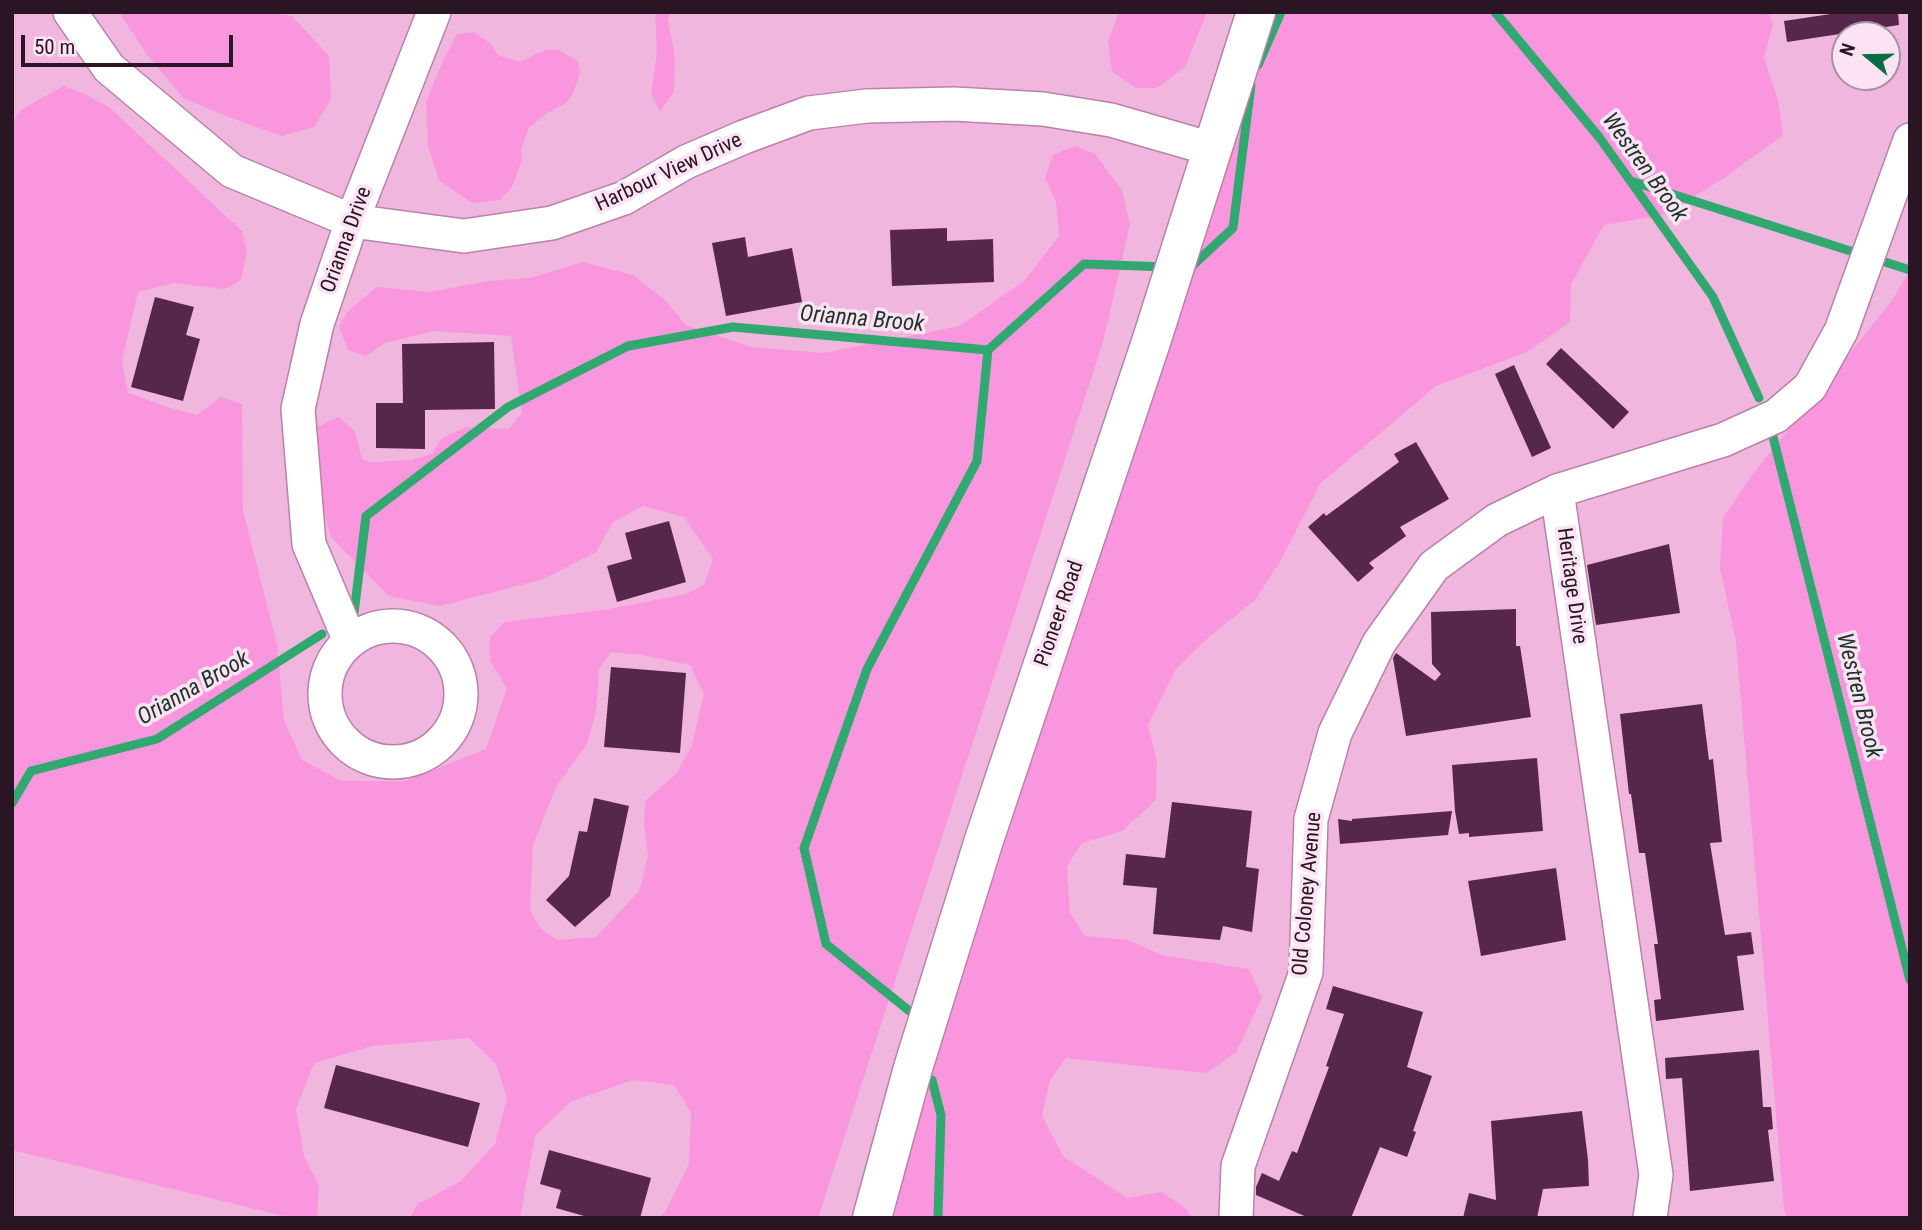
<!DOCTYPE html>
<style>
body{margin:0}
#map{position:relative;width:1922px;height:1230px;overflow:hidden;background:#f0b6de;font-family:"Roboto Condensed",sans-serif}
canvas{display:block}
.frame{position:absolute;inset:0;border:14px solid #2a1524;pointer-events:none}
.north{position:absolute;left:1831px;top:21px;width:70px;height:70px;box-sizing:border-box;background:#fbe3f3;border:2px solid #a791a0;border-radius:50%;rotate:289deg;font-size:19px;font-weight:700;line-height:28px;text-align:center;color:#2a1524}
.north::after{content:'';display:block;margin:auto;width:24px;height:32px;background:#066d44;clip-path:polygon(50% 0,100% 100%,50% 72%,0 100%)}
.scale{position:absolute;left:21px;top:35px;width:212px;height:32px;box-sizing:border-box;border:4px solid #2a1524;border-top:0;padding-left:9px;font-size:21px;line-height:24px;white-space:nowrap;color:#2a1524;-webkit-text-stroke:5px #fbe3f3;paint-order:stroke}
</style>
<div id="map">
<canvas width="1922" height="1230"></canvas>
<div class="frame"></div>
<div class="north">N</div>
<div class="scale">50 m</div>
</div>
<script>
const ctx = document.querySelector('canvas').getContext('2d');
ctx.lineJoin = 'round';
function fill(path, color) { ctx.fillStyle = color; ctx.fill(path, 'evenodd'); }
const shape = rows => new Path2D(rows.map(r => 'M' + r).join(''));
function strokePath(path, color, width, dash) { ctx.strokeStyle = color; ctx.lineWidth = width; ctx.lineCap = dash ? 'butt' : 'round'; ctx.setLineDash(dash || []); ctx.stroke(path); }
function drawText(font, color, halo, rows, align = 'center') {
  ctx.font = font + ' "Roboto Condensed",sans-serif'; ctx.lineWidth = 7; ctx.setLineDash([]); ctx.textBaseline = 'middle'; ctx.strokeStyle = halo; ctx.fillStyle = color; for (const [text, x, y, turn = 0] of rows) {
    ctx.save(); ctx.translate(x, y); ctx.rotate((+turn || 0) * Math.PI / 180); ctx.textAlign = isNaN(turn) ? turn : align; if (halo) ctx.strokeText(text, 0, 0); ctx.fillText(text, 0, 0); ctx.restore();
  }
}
fill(shape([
 [119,12,263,12,292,16,329,56,331,99,314,127,282,136,231,118,183,98,146,53],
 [655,12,670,12,668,20,675,57,674,92,660,111,651,94,657,52],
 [1119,12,1207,12,1185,67,1157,88,1136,88,1112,71,1108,42],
 [1268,12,1768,12,1773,25,1764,58,1778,100,1783,135,1724,178,1664,215,1604,225,1571,284,1570,322,1527,352,1436,386,1320,484,1281,560,1255,600,1210,636,1176,669,1148,725,1157,763,1156,800,1122,831,1082,843,1067,866,1070,913,1085,936,1128,940,1162,955,1249,969,1262,998,1236,1052,1206,1073,1066,1058,1050,1080,1042,1116,1063,1156,1127,1198,1162,1192,1185,1208,1193,1218,894,1218,913,1122],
 [474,32,491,44,498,55,520,62,545,50,559,50,578,61,580,74,572,96,565,104,549,112,529,127,521,150,522,160,512,187,500,200,472,203,439,180,428,146,426,102,442,63,457,34],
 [63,86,85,94,110,108,242,231,247,253,241,280,225,289,174,283,138,292,122,360,128,393,171,408,197,415,221,397,242,404,243,511,277,644,284,720,302,760,342,781,405,781,486,749,507,688,490,661,490,637,504,622,604,610,686,594,704,585,713,559,684,517,643,506,613,522,596,552,544,579,440,606,389,596,331,537,317,487,315,428,338,417,355,431,362,459,371,462,412,460,432,454,441,439,466,427,509,429,522,413,511,336,435,331,384,343,366,356,348,350,339,326,347,312,377,287,429,292,489,281,530,278,583,262,633,275,665,300,686,325,751,347,824,353,960,326,1025,280,1059,236,1056,201,1045,178,1053,155,1075,146,1095,154,1122,190,1130,225,1103,342,818,1218,659,1218,665,1212,689,1164,691,1112,674,1085,633,1080,570,1102,535,1136,520,1218,410,1218,418,1204,461,1181,495,1144,507,1098,496,1064,469,1038,372,1046,314,1063,296,1109,304,1157,319,1185,317,1217,292,1218,12,1150,12,124,21,110],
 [611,652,642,655,690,665,704,694,692,745,677,773,645,801,644,824,648,855,640,890,596,937,557,940,540,928,530,910,533,845,556,787,587,744,596,712,599,669],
 [1910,270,1910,1218,1787,1218,1784,1209,1736,642,1720,568,1723,518,1752,475,1891,302]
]), '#f996dd');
strokePath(shape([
 [1495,12,1599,137,1713,297,1759,398],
 [1258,65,1281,12],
 [1631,181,1910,270],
 [1190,268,1233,228,1251,85],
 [1770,425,1910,980],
 [354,613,366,516,508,407,628,346,733,327,988,350,1084,264,1166,267],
 [12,803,31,771,157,739,322,634],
 [917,1017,826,944,804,848,867,669,977,461,988,350],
 [932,1080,941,1115,938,1218]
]), '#30a870', 9);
fill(shape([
 [1844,12,1898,12,1899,25,1787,42,1784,21],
 [947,228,947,241,993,239,994,282,892,286,890,230],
 [745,237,748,257,792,248,802,302,726,316,712,243],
 [155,297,194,307,186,335,200,339,183,401,131,387],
 [494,342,495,409,425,410,425,449,376,448,376,403,403,403,402,344],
 [1561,348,1629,412,1613,429,1546,364],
 [1514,365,1551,448,1532,457,1495,374],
 [1416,442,1449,499,1400,527,1406,536,1369,563,1374,568,1358,582,1308,527,1324,513,1326,516,1399,462,1394,454],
 [669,521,686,582,617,602,607,566,632,559,625,533],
 [1669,544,1680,613,1596,625,1587,565],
 [1516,609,1516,646,1520,646,1531,717,1406,736,1393,658,1396,653,1435,681,1441,674,1432,664,1431,612],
 [611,667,686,673,680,753,604,747],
 [1702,704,1709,760,1713,759,1722,842,1710,843,1725,935,1751,932,1754,954,1737,956,1744,1010,1656,1021,1654,1000,1661,999,1654,944,1658,944,1645,853,1639,853,1631,794,1629,794,1620,714],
 [1537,758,1543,831,1469,837,1469,833,1459,834,1455,811,1452,765],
 [594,798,629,806,610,896,575,927,546,900,569,876,579,831,587,832],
 [1172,802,1252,811,1246,867,1259,869,1252,932,1223,926,1220,940,1153,934,1157,888,1123,885,1126,854,1165,858],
 [1452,811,1448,835,1340,844,1338,819,1352,821,1352,819],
 [1556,868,1566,940,1481,956,1468,881],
 [1333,986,1423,1012,1407,1067,1432,1076,1413,1131,1416,1132,1407,1157,1380,1147,1351,1218,1309,1218,1256,1195,1256,1187,1262,1173,1279,1181,1292,1151,1297,1153,1329,1067,1326,1066,1344,1014,1326,1009],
 [1759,1050,1763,1107,1771,1107,1773,1129,1768,1130,1774,1181,1690,1191,1682,1078,1666,1079,1665,1058],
 [336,1065,480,1103,468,1147,324,1108],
 [1582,1111,1588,1160,1589,1186,1543,1189,1537,1218,1463,1218,1469,1193,1496,1200,1491,1121],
 [549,1150,651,1178,640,1218,591,1218,556,1208,561,1190,540,1184]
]), '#56274a');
const minor = shape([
 [70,12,109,68,232,171,352,221,464,236,552,223,624,198,686,162,744,137,809,113,867,106,954,104,1043,109,1111,120,1212,149],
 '325 694a68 68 0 1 1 136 0a68 68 0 1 1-136 0Z',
 [350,641,309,544,298,409,317,324,352,221,434,12],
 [1236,1218,1238,1166,1306,972,1311,819,1335,733,1379,643,1434,566,1497,520,1557,491],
 [1650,1218,1656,1175,1557,491,1723,440,1776,416,1810,387,1841,331,1910,140]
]);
const tertiary = shape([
 [872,1218,913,1068,984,840,1151,342,1256,12]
]);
strokePath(minor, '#b982a8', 36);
strokePath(tertiary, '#b982a8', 41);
strokePath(minor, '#fff', 33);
strokePath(tertiary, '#fff', 38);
drawText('21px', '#2a1524', '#fbe3f3', [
 ["Harbour View Drive",669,173,-25],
 ["Orianna Drive",347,240,-70],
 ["Heritage Drive",1571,586,82],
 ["Pioneer Road",1060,614,-71],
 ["Old Coloney Avenue",1308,894,-85]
]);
drawText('italic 23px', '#1c3427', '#fbe3f3', [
 ["Westren Brook",1644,168,54],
 ["Orianna Brook",862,320,5],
 ["Orianna Brook",194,689,-30],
 ["Westren Brook",1858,696,76]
]);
</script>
